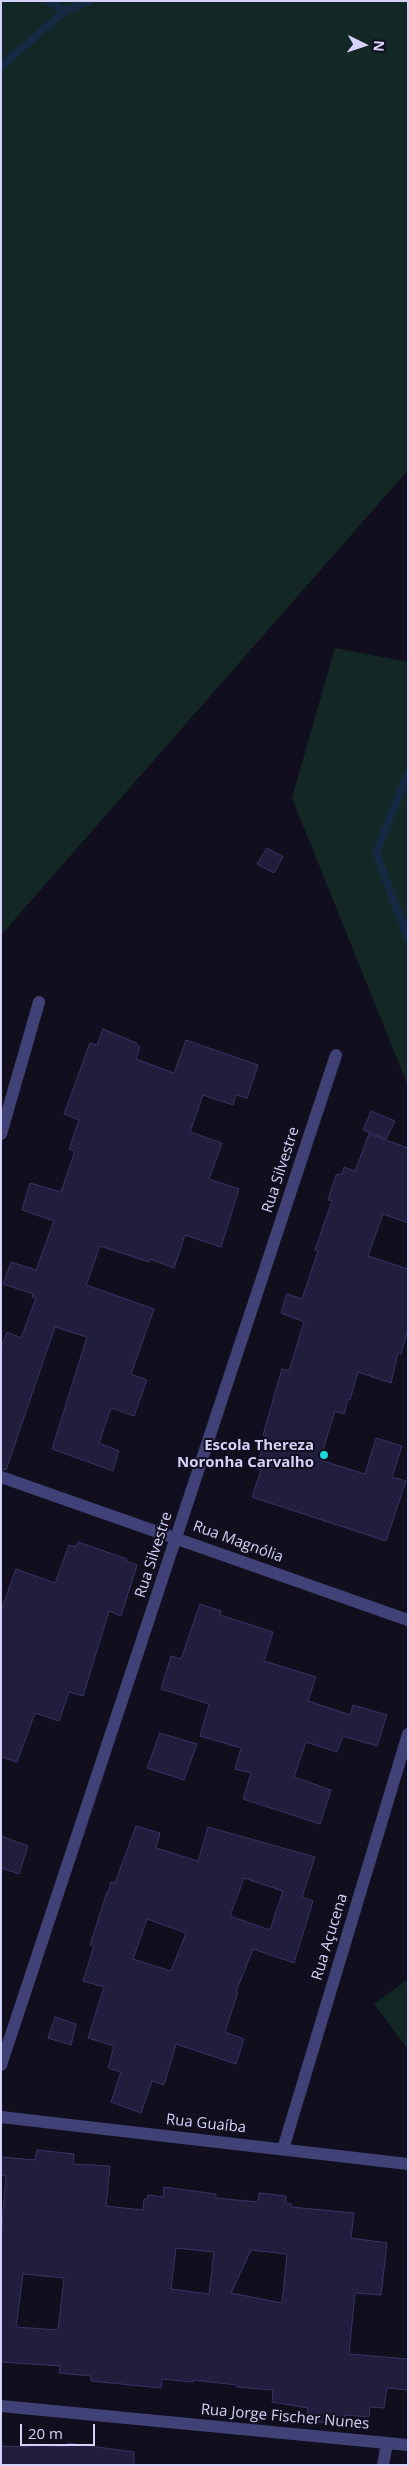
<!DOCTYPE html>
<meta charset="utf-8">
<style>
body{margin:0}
#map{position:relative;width:409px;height:2466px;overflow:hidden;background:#110f1e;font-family:"Open Sans",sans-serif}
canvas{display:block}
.frame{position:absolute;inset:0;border:2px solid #d4d2f9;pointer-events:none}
.north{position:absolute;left:339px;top:20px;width:50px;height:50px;-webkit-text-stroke:4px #110f1e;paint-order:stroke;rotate:94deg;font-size:14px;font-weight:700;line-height:20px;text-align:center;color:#d4d2f9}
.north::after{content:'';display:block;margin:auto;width:18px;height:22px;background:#d4d2f9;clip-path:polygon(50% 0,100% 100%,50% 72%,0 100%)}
.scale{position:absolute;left:20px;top:2424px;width:75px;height:22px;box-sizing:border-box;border:2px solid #d4d2f9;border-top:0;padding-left:6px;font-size:15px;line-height:18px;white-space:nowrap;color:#d4d2f9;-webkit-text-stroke:4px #110f1e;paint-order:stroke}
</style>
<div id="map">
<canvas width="409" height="2466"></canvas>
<div class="frame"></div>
<div class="north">N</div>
<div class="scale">20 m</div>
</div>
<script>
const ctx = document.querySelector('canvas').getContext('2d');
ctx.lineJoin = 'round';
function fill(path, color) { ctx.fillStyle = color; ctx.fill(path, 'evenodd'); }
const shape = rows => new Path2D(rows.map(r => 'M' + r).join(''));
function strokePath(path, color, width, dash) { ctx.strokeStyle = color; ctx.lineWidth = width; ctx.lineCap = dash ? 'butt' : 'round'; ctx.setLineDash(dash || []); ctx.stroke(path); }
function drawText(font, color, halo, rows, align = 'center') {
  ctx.font = font + ' "Open Sans",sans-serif'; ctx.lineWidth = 4; ctx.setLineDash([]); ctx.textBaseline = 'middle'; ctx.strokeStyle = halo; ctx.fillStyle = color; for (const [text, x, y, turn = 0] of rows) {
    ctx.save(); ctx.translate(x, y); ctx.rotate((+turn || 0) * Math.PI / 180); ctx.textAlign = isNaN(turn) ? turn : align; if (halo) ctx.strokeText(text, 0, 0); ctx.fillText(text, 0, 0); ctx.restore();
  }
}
fill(shape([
 [1,1,408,1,408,470,1,935],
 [335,648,408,662,408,1086,292,798],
 [408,1979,408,2049,374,2004]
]), '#132725');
strokePath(shape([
 [48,1,65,11],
 [1,66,65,11,89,1],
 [408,773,376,853,408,938]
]), '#152a42', 8);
const building = shape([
 [267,848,283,857,274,873,257,864,267,848],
 [103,1029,136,1043,140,1047,136,1059,174,1073,186,1040,258,1065,247,1098,236,1095,233,1105,203,1095,190,1132,222,1143,209,1179,239,1189,221,1247,185,1235,174,1268,150,1259,149,1262,100,1246,86,1285,154,1309,131,1374,147,1380,134,1416,111,1408,99,1443,119,1451,113,1471,52,1449,87,1337,55,1327,6,1470,1,1469,1,1347,7,1332,21,1338,36,1298,32,1297,33,1294,3,1284,11,1262,36,1270,54,1221,22,1210,30,1183,61,1192,75,1151,69,1149,79,1120,64,1114,90,1043,97,1045,103,1029],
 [371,1111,395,1121,386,1139,363,1130,371,1111],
 [369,1134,408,1148,408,1223,383,1214,368,1256,408,1269,408,1329,401,1354,398,1353,391,1383,358,1372,350,1400,348,1399,344,1414,335,1411,320,1460,365,1474,376,1438,402,1446,392,1477,406,1481,386,1541,252,1497,261,1470,256,1468,266,1436,263,1435,275,1393,282,1369,289,1371,304,1322,281,1313,287,1294,302,1299,318,1251,315,1250,332,1201,328,1200,336,1175,342,1174,344,1167,355,1171,369,1134],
 [78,1542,127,1559,126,1561,137,1565,121,1616,109,1611,83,1696,69,1692,59,1721,35,1713,17,1762,1,1757,1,1611,16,1569,55,1583,69,1545,76,1547,78,1542],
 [200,1604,221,1611,220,1615,273,1632,264,1661,316,1677,308,1701,350,1715,353,1705,387,1715,377,1746,343,1736,337,1752,306,1742,294,1777,331,1790,320,1824,243,1799,251,1773,235,1769,241,1748,200,1736,209,1704,161,1689,171,1656,181,1659,200,1604],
 [160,1733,197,1744,184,1780,147,1768,160,1733],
 [136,1826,160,1833,156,1848,198,1861,208,1827,315,1857,302,1897,313,1901,294,1963,253,1949,236,1992,238,1992,225,2032,244,2039,236,2064,176,2044,164,2085,152,2081,141,2113,111,2102,121,2072,108,2068,114,2046,88,2038,104,1987,83,1981,94,1946,90,1945,107,1892,108,1893,111,1882,115,1883,136,1826],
 [244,1878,283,1891,270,1930,230,1916,244,1878],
 [147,1919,186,1933,171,1971,133,1959,147,1919],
 [1,1836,28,1846,19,1874,1,1868,1,1836],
 [55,2017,76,2024,71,2045,48,2038,55,2017],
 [37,2150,74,2154,73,2164,110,2166,106,2206,143,2210,144,2199,147,2199,148,2195,163,2197,164,2187,216,2194,216,2198,258,2202,259,2193,286,2196,286,2203,291,2204,291,2207,354,2213,351,2238,387,2243,381,2295,355,2293,349,2354,408,2359,408,2390,387,2388,384,2408,370,2407,369,2417,345,2415,342,2424,307,2421,308,2408,272,2402,273,2390,237,2387,237,2385,193,2380,193,2382,162,2379,161,2388,91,2381,91,2376,59,2373,60,2366,1,2362,1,2237,6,2176,1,2175,1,2157,35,2160,37,2150],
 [176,2248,214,2252,209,2294,171,2289,176,2248],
 [251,2250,287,2254,282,2303,231,2293,251,2250],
 [23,2274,64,2278,58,2330,16,2327,23,2274],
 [68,2443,134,2452,134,2465,1,2465,1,2446,30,2447,30,2444,67,2447,68,2443]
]);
fill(building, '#211e3d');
strokePath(building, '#393365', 1);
strokePath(shape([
 [1,1134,39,1002],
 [1,1477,408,1620],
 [1,2065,336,1055],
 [1,2117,408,2164],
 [283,2149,408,1734],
 [1,2406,408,2445],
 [383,2465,387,2443]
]), '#404277', 12);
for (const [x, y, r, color] of [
 [324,1455,5,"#1dd6da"]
]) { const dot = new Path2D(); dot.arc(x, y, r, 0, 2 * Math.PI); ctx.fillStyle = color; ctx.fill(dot); strokePath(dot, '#110f1e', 2); }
drawText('15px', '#d4d2f9', '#110f1e', [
 ["Rua Silvestre",281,1170,-72],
 ["Rua Magnólia",238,1542,20],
 ["Rua Silvestre",154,1555,-72],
 ["Rua Açucena",330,1937,-73],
 ["Rua Guaíba",206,2124,6],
 ["Rua Jorge Fischer Nunes",285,2417,5]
]);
drawText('bold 15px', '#d4d2f9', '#110f1e', [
 ["Escola Thereza",314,1446],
 ["Noronha Carvalho",314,1463]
], 'right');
</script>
